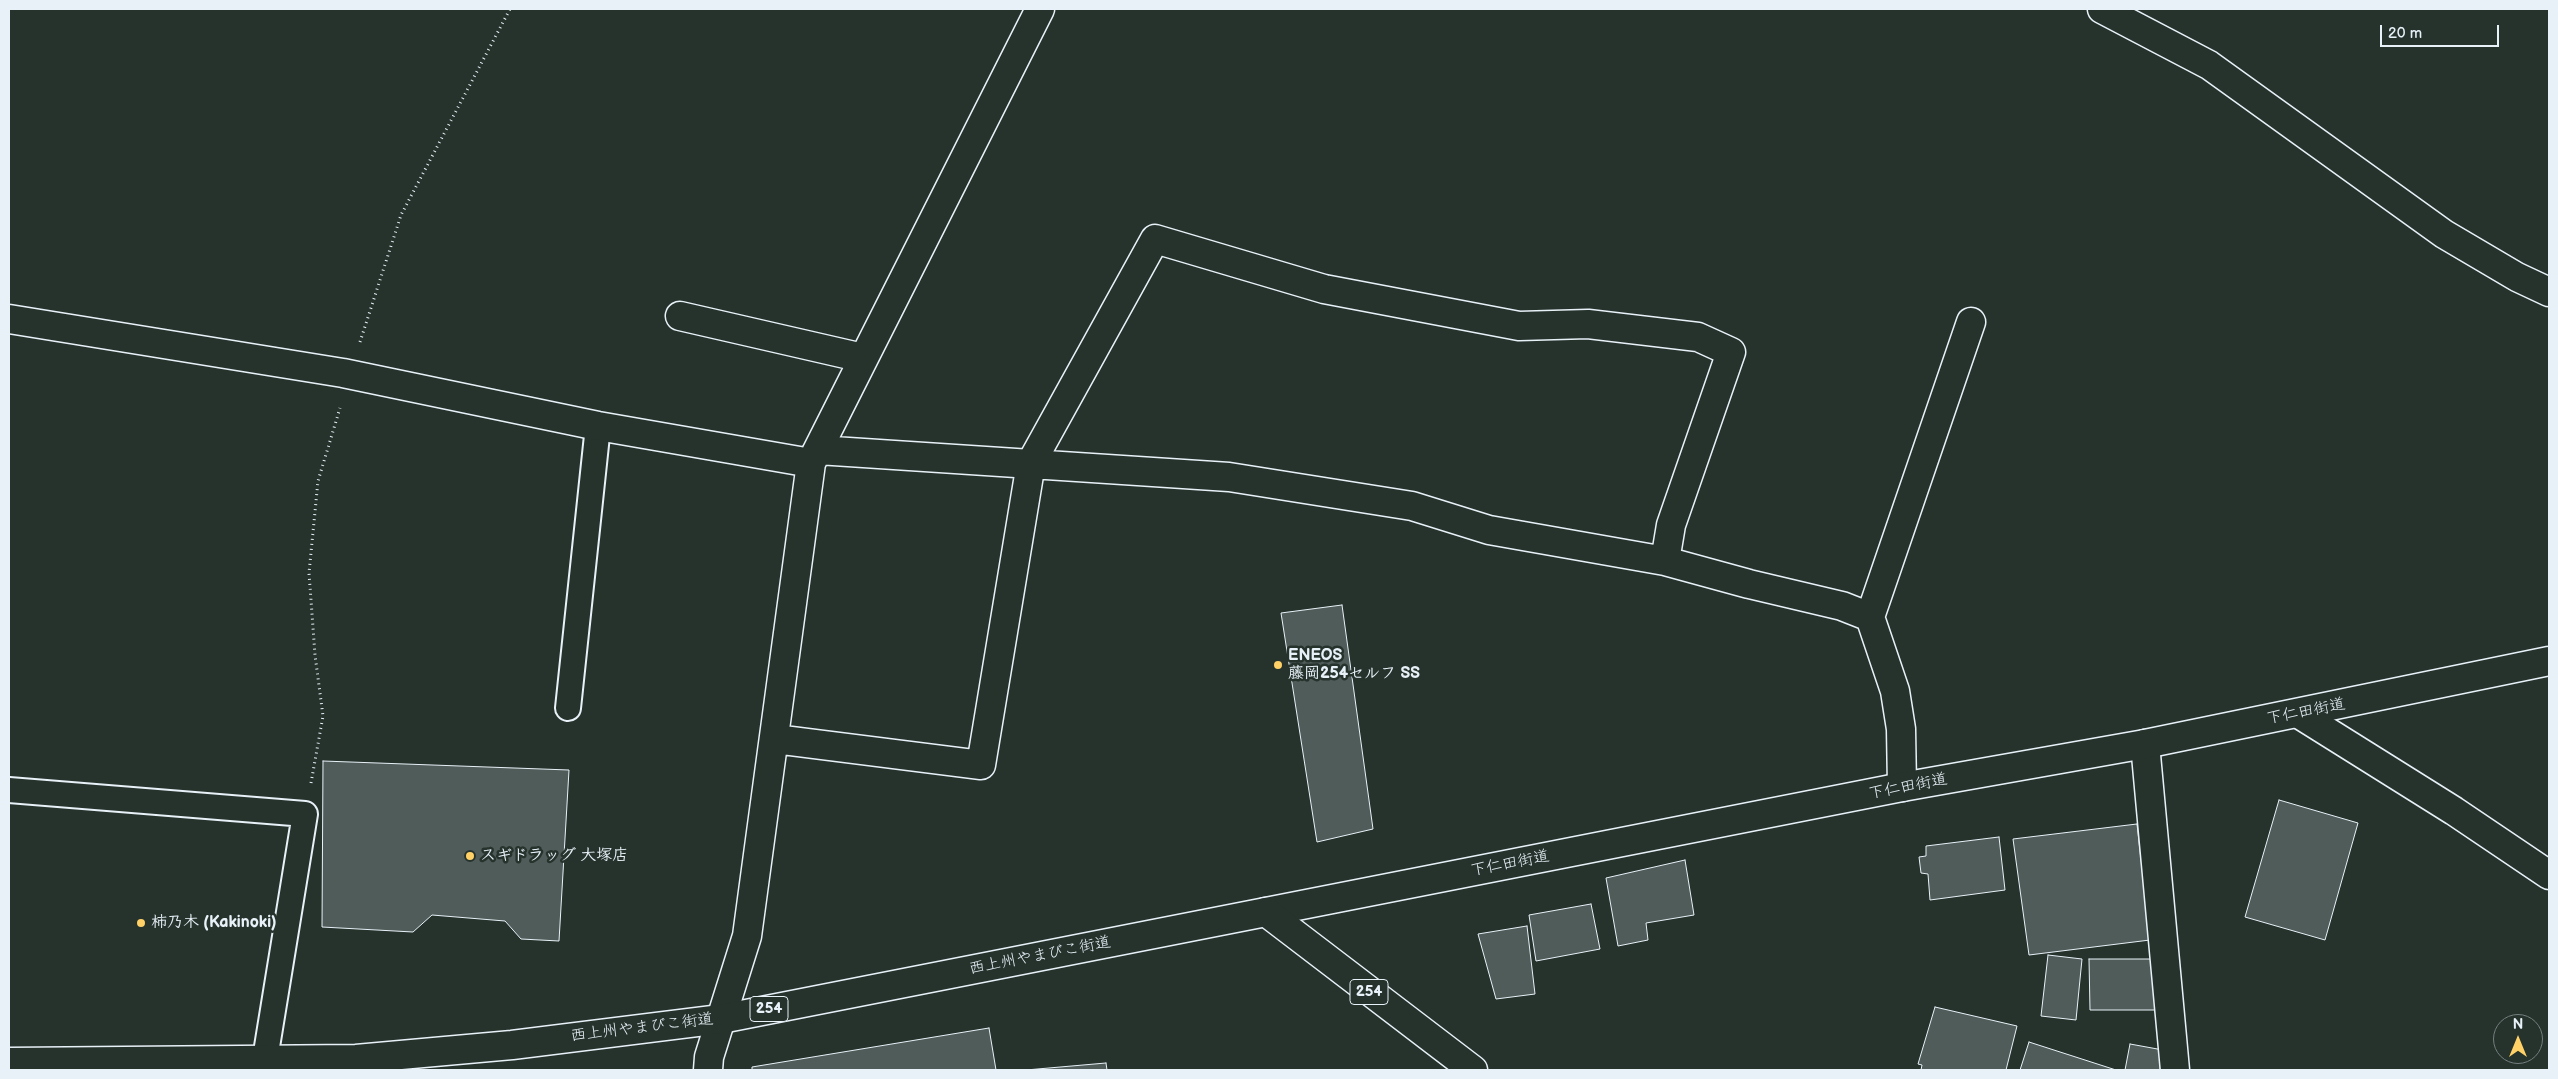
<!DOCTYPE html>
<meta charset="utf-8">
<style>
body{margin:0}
#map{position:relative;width:2558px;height:1079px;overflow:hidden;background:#26332d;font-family:"Balsamiq Sans",sans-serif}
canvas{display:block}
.frame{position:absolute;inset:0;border:10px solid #e8f1f8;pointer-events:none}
.north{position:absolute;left:2493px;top:1014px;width:50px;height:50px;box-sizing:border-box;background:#26332d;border:1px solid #747f7e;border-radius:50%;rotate:0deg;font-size:14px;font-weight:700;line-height:20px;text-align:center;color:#e8f1f8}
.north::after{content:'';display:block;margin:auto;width:18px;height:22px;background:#ffd166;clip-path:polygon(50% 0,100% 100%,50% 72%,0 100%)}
.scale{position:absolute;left:2380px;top:25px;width:119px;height:22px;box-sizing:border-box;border:2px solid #e8f1f8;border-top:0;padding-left:6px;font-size:15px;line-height:18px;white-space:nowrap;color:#e8f1f8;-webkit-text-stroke:4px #26332d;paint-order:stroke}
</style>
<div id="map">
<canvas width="2558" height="1079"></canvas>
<div class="frame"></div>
<div class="north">N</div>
<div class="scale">20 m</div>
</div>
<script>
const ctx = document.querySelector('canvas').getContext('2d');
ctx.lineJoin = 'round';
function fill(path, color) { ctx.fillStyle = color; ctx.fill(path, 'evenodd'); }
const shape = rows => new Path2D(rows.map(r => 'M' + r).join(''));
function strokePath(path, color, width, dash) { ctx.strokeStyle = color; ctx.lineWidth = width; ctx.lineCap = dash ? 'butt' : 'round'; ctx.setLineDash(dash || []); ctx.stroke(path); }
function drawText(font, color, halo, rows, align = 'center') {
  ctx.font = font + ' "Balsamiq Sans","Klee One",sans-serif'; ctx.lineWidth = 5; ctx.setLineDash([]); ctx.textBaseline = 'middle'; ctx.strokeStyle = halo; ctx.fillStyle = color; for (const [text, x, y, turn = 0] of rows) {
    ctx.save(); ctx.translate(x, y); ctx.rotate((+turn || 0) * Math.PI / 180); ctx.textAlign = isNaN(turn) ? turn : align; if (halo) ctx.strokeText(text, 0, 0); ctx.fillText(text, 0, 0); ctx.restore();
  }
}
const building = shape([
 [1342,605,1373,829,1317,842,1281,613,1342,605],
 [323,761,569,770,559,941,521,939,505,921,432,915,413,932,322,927,323,761],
 [2279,800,2358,823,2325,940,2245,917,2279,800],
 [2137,824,2150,940,2029,955,2013,839,2137,824],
 [1999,837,2005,890,1930,900,1928,874,1921,873,1919,857,1926,856,1926,846,1999,837],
 [1685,860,1694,915,1646,923,1648,940,1618,946,1606,878,1685,860],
 [1591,904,1600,949,1536,961,1529,915,1591,904],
 [1527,926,1535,994,1496,999,1478,934,1527,926],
 [2048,955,2082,959,2076,1020,2041,1016,2048,955],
 [2089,959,2157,959,2158,1010,2090,1010,2089,959],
 [1935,1007,2017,1026,2006,1070,1921,1070,1922,1065,1918,1064,1935,1007],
 [989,1028,996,1070,752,1070,752,1067,989,1028],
 [2029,1042,2116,1070,2020,1070,2029,1042],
 [2130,1044,2163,1050,2160,1070,2125,1070,2130,1044],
 [1106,1063,1107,1070,1026,1070,1106,1063]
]);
fill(building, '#505c59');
strokePath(building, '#e8f1f8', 1);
const service = shape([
 [568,708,598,426],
 [9,790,305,814,265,1059]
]);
const minor = shape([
 [2102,9,2209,65,2444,234,2517,277,2549,292],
 [680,316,863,358],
 [9,319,343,373,598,426,811,463],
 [818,450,1229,477,1412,506,1489,530,1665,561,1749,584,1842,606,1870,617,1895,691,1901,729,1902,787],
 [1870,617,1971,322],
 [2299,714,2454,811,2549,875],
 [775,739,981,765,1031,463,1155,239,1324,289,1519,326,1588,324,1698,337,1731,352,1671,525,1665,561],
 [2145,744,2175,1070],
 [708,1070,709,1057,747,936,811,463,1040,9]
]);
const tertiary = shape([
 [1266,912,1902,787,2145,744,2549,661]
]);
const trunk = shape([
 [9,1062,356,1059,512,1045,721,1019,1266,912,1473,1070]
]);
strokePath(service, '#e8f1f8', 28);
strokePath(minor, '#e8f1f8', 31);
strokePath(tertiary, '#e8f1f8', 31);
strokePath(trunk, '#e8f1f8', 31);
strokePath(shape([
 [360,342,401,215,510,9],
 [311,783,323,716,315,655,309,573,318,481,340,408]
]), '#e8f1f8', 3, [1, 4]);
strokePath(service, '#26332d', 24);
strokePath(minor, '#26332d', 28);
strokePath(tertiary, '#26332d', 28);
strokePath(trunk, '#26332d', 28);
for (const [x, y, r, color] of [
 [1278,665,5,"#ffd166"],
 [470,856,5,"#ffd166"],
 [141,923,5,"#ffd166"]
]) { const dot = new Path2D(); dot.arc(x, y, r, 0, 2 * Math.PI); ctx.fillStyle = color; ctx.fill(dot); strokePath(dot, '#26332d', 2); }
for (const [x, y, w] of [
 [1369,992,38],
 [769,1009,38]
]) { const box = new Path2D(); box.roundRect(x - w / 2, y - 12.5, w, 25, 4); ctx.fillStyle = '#26332d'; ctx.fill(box); strokePath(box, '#e8f1f8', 1); }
drawText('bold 15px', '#e8f1f8', null, [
 ["254",1369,992],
 ["254",769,1009]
]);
drawText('bold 16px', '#e8f1f8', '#26332d', [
 ["ENEOS",1288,656],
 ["藤岡254セルフ SS",1288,674],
 ["スギドラッグ 大塚店",480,856],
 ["柿乃木 (Kakinoki)",151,923]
], 'left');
drawText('16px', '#e8f1f8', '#26332d', [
 ["下仁田街道",2306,712,-11],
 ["下仁田街道",1908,787,-11],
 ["下仁田街道",1510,864,-11],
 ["西上州やまびこ街道",1040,956,-11],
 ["西上州やまびこ街道",642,1028,-7]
]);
</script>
